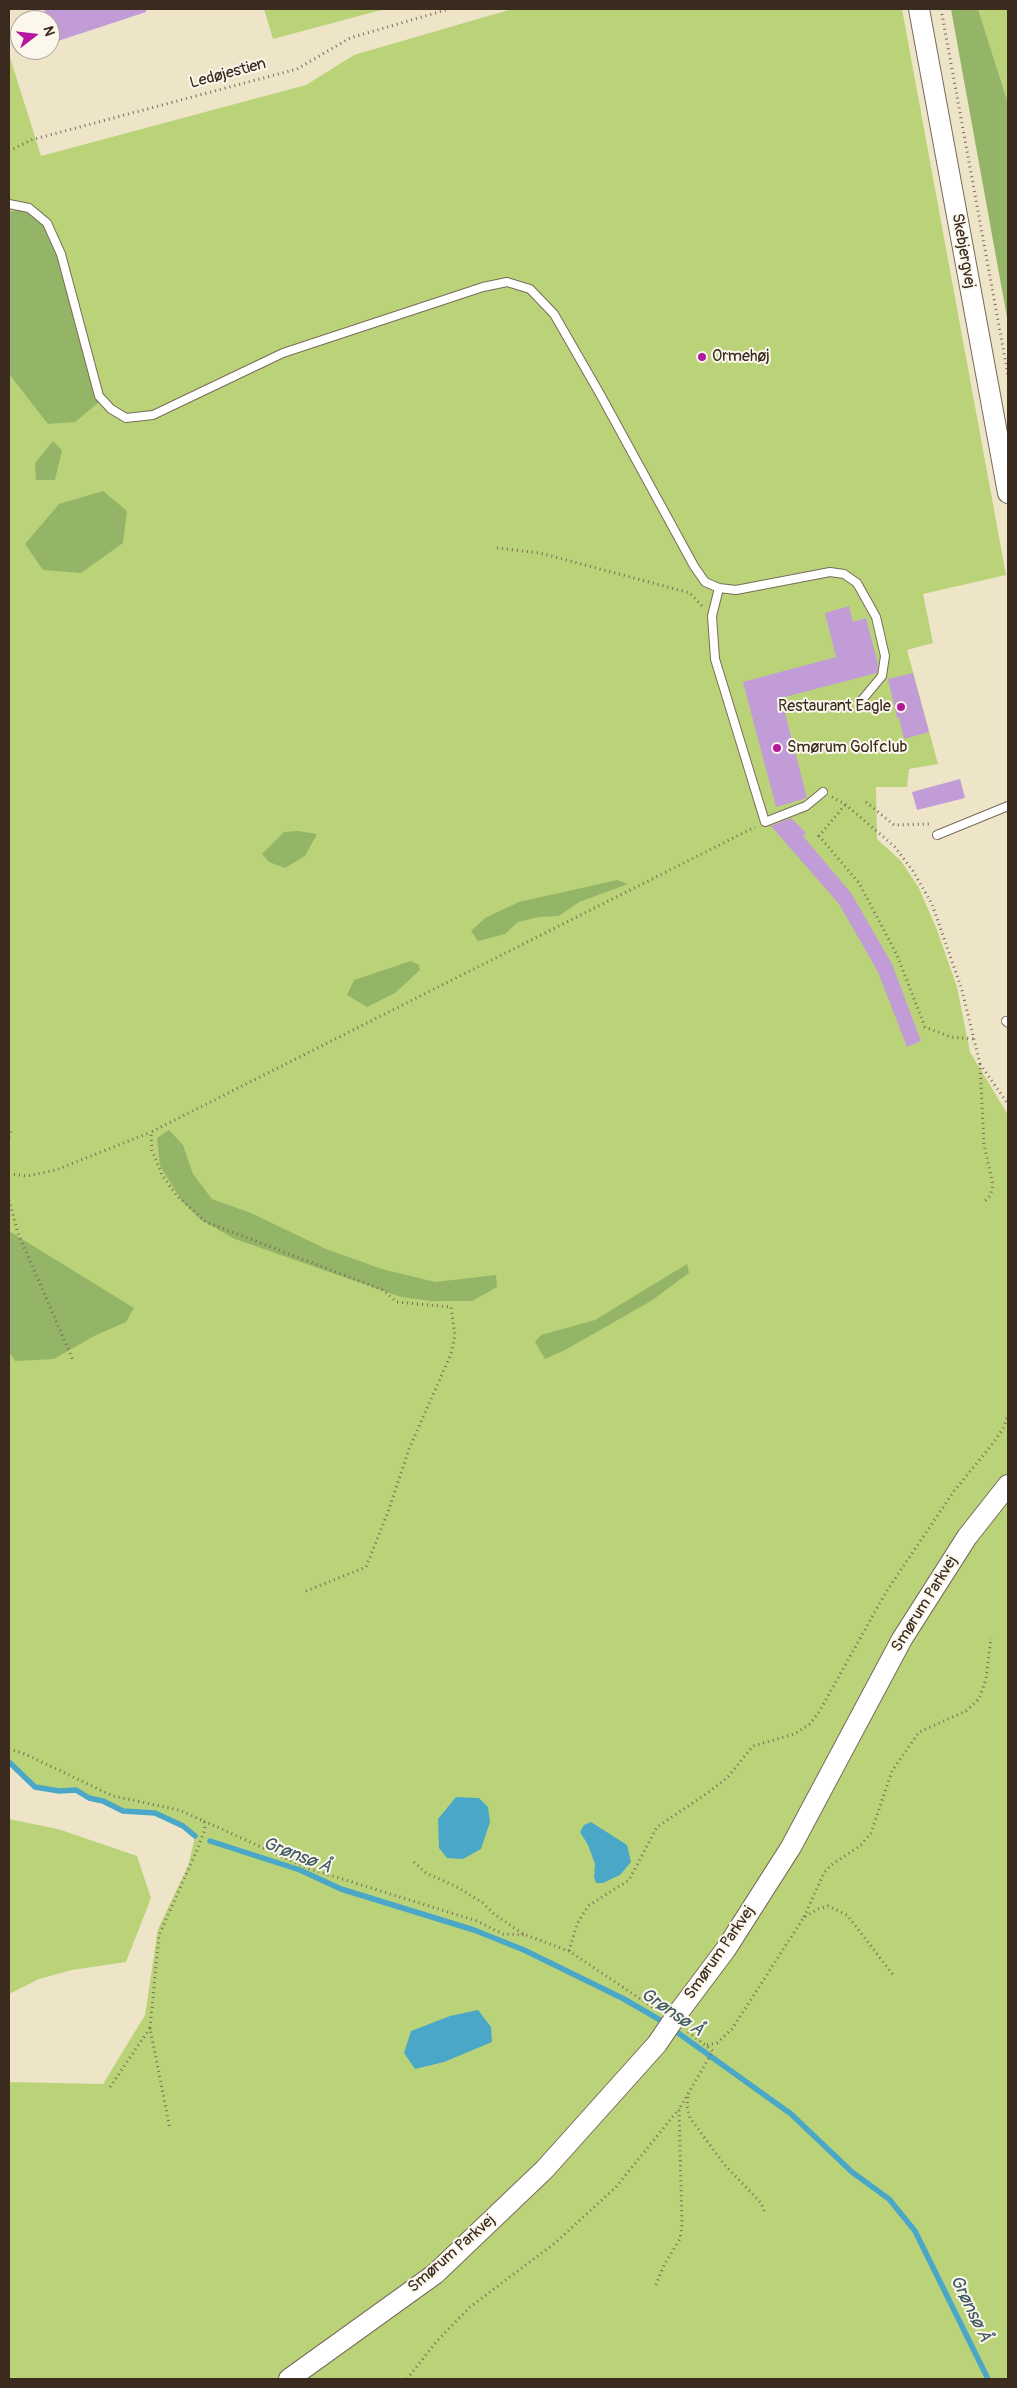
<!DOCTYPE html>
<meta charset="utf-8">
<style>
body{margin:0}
#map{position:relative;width:1017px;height:2388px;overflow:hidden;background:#eee5c8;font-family:Pangolin,sans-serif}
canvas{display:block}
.frame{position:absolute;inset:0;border:10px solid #3b2a1e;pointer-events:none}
.north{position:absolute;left:10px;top:10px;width:50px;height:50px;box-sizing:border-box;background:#fbf7ec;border:1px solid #aea59a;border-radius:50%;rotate:74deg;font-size:14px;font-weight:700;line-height:20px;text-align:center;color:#3b2a1e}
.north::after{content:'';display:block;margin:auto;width:18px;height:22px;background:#b5179e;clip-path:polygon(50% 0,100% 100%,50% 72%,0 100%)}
</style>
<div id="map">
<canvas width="1017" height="2388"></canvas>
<div class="frame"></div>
<div class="north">N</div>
</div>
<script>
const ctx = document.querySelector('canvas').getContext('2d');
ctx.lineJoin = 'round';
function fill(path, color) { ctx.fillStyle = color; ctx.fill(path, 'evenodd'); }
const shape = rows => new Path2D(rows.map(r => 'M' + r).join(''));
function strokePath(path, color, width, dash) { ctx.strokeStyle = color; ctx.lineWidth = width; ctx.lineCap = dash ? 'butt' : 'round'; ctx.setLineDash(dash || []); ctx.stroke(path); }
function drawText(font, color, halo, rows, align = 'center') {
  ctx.font = font + ' Pangolin,sans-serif'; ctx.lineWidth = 4; ctx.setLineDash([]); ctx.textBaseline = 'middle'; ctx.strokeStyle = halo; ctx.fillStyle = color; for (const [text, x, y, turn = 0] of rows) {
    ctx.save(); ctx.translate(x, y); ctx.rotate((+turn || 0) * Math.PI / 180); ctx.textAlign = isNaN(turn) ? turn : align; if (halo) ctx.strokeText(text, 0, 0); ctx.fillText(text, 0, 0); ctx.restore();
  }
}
fill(shape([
 [264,9,385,9,273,39],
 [512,9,902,9,1006,575,923,594,933,643,907,650,938,764,909,769,907,787,876,787,877,839,901,861,919,888,937,930,957,987,970,1052,1008,1115,1008,2379,9,2379,9,2082,103,2084,145,2015,158,1929,188,1866,195,1837,183,1826,155,1813,123,1811,103,1801,89,1798,76,1790,59,1791,35,1787,9,1762,9,54,41,156,306,85,354,55],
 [978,9,1008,9,1008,103],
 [9,1819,58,1829,137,1856,151,1898,126,1962,72,1970,39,1979,9,1994]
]), '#bbd378');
fill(shape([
 [951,9,978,9,1008,103,1008,323],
 [17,210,37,216,56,243,99,402,75,422,48,424,9,374,9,212],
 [53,441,62,450,55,480,36,480,35,463],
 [103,491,127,511,123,543,81,573,43,570,25,544,59,504],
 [298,831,317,834,305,856,285,868,269,862,262,854,284,832],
 [617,880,628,884,579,902,559,916,539,917,518,922,505,934,478,941,471,931,485,918,519,902],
 [411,961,419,965,420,970,395,993,367,1007,347,995,354,980],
 [169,1130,183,1145,193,1174,212,1199,251,1213,326,1249,382,1269,435,1282,496,1275,497,1287,472,1301,431,1301,401,1297,235,1239,201,1220,182,1201,160,1166,157,1138],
 [9,1231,134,1308,126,1322,96,1335,54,1359,15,1361,9,1352],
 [687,1264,689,1273,651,1301,565,1350,545,1359,535,1342,541,1335,595,1320]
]), '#94b568');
fill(shape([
 [456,1797,479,1798,488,1807,490,1822,481,1849,463,1859,447,1858,439,1848,438,1819],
 [591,1822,627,1845,631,1862,620,1875,603,1883,596,1883,594,1877,595,1864,588,1845,580,1832,584,1825],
 [478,2010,491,2027,492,2042,444,2062,415,2069,404,2053,411,2031,450,2016]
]), '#4aa7c8');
strokePath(shape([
 [9,1762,35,1787,59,1791,76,1790,89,1798,103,1801,123,1811,155,1813,183,1826,195,1836],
 [210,1841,300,1870,341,1889,474,1930,524,1950,624,1999,660,2020,791,2114,852,2172,889,2199,915,2231,988,2379]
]), '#4aa7c8', 5.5);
fill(shape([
 [44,9,146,9,146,12,55,42,50,20,47,20],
 [849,606,853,622,866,618,878,664,877,673,781,698,807,798,776,807,743,682,836,657,825,613],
 [913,673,929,732,904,739,899,718,897,718,888,679],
 [960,779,965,798,917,810,912,792],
 [791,818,806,833,803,836,851,893,892,964,921,1041,907,1047,878,972,839,904,771,826]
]), '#c29cd7');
const service = shape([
 [9,204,29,208,47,223,61,254,99,396,111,409,126,418,153,415,283,353,483,287,507,282,530,289,554,314,600,394,694,566,705,582,719,588,736,590,830,572,844,574,857,583,876,617,885,656,882,676,862,700],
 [719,588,712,616,715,659,765,822,806,806,823,792],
 [937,835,1008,806],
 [1006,1021,1008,1023]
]);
const tertiary = shape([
 [919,9,1008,493],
 [678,2013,726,1949,791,1847,902,1639,967,1537,1008,1485],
 [289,2379,435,2274,545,2169,657,2044]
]);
strokePath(service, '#7a6b5a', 10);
strokePath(tertiary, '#7a6b5a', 22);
strokePath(shape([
 [941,9,1008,375],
 [9,151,31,140,297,69,350,38,449,9],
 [497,548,540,553,690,593,702,606],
 [832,797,845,804,895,847,913,871,932,904,962,990,980,1064,984,1145,993,1185,990,1196,984,1202],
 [866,802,894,825,930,824],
 [845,805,819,836,859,883,897,955,925,1027,951,1037,974,1039],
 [980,1064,1008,1104],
 [9,1137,11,1131],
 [9,1174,27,1176,56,1170,151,1132],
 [9,1200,18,1233,73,1360],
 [306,1591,366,1567,388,1512,409,1449,451,1354,455,1335,451,1307,397,1302,383,1290,206,1222,177,1196,162,1175,152,1150,151,1132,755,827],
 [9,1749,25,1754,113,1796,179,1810,204,1821,205,1829,197,1850,159,1935,150,2028,170,2129],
 [204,1821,307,1868,477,1921,503,1934,524,1935],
 [414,1862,426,1873,457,1887,483,1903,494,1914,523,1934,569,1951,657,2010],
 [804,1917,824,1873,831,1865,860,1846,871,1833,892,1771,919,1732,966,1711,979,1699,986,1679,991,1638],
 [569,1951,577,1924,588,1906,629,1880,657,1827,709,1792,728,1777,753,1746,794,1734,809,1725,819,1712,886,1592,954,1491,990,1447,1003,1429,1008,1415],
 [707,2045,717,2043,732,2029,804,1917,818,1909,828,1906,847,1915,894,1976],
 [110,2087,150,2028],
 [688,2097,687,2106,690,2118,724,2164,761,2203,765,2213],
 [656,2285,664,2265,680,2239,682,2225,679,2109,713,2051,687,2031],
 [407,2379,436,2342,470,2307,555,2243,616,2187,679,2109]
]), '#7a6b5a', 3, [1, 4]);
strokePath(service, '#fff', 8);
strokePath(tertiary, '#fff', 20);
const tertiaryBridge = shape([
 [657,2044,678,2013]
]);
strokePath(tertiaryBridge, '#7a6b5a', 22, []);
strokePath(tertiaryBridge, '#fff', 20);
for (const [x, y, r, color] of [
 [702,357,5,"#b5179e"],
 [901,707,5,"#b5179e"],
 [777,748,5,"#b5179e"]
]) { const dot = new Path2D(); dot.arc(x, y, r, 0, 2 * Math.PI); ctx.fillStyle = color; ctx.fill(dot); strokePath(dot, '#fbf7ec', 2); }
drawText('16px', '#3b2a1e', '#fbf7ec', [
 ["Ledøjestien",228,74,-15],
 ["Skebjergvej",963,251,80],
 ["Smørum Parkvej",925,1604,-58],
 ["Smørum Parkvej",720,1953,-55],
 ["Smørum Parkvej",452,2254,-41]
]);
drawText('16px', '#3b2a1e', '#fbf7ec', [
 ["Ormehøj",712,357],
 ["Restaurant Eagle",891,707,"right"],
 ["Smørum Golfclub",787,748]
], 'left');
drawText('italic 18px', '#415c62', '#fbf7ec', [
 ["Grønsø Å",297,1856,21],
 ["Grønsø Å",672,2013,34],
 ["Grønsø Å",970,2309,64]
]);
</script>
